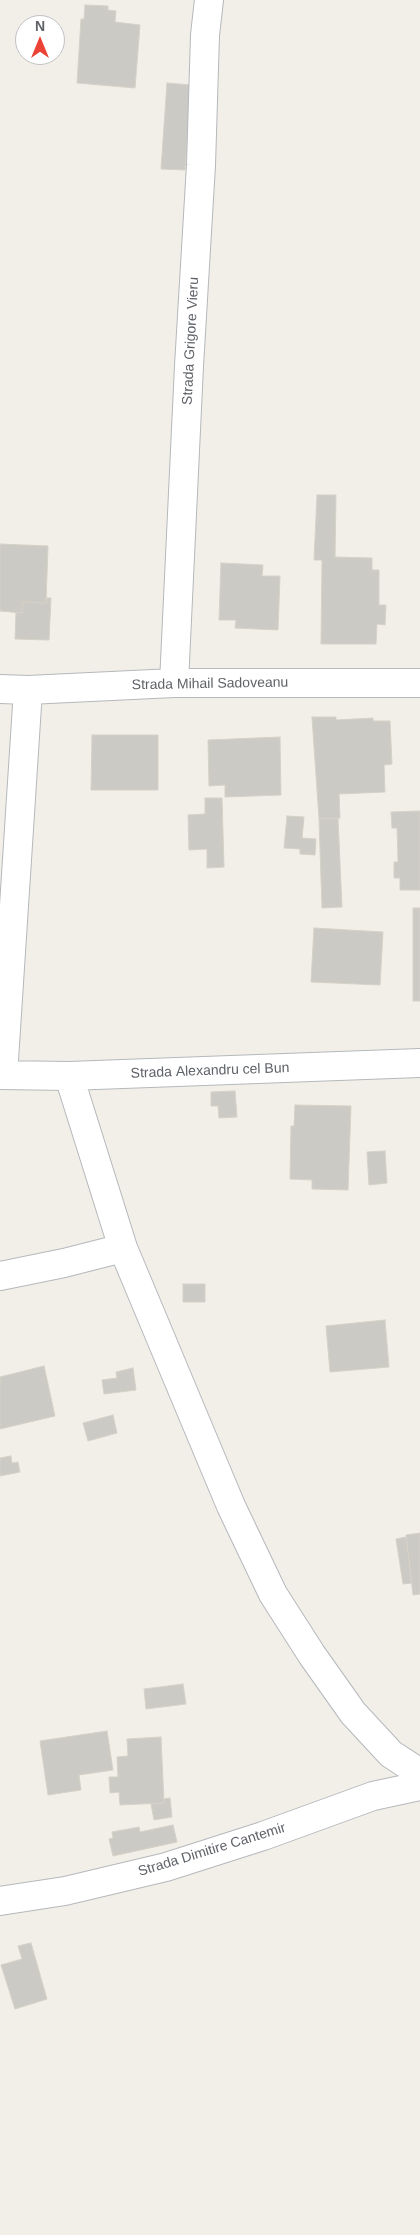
<!DOCTYPE html>
<style>
body{margin:0}
#map{position:relative;width:420px;height:2235px;overflow:hidden;background:#f1efe8;font-family:Helvetica,sans-serif}
canvas{display:block}
.north{position:absolute;left:15px;top:15px;width:50px;height:50px;box-sizing:border-box;background:#fff;border:1px solid #bfc1c3;border-radius:50%;rotate:0deg;font-size:14px;font-weight:700;line-height:20px;text-align:center;color:#5f6368}
.north::after{content:'';display:block;margin:auto;width:18px;height:22px;background:#ea4335;clip-path:polygon(50% 0,100% 100%,50% 72%,0 100%)}
</style>
<div id="map">
<canvas width="420" height="2235"></canvas>
<div class="north">N</div>
</div>
<script>
const ctx = document.querySelector('canvas').getContext('2d');
ctx.lineJoin = 'round';
function fill(path, color) { ctx.fillStyle = color; ctx.fill(path, 'evenodd'); }
const shape = rows => new Path2D(rows.map(r => 'M' + r).join(''));
function strokePath(path, color, width, dash) { ctx.strokeStyle = color; ctx.lineWidth = width; ctx.lineCap = dash ? 'butt' : 'round'; ctx.setLineDash(dash || []); ctx.stroke(path); }
function drawText(font, color, halo, rows, align = 'center') {
  ctx.font = font + ' Helvetica,sans-serif'; ctx.lineWidth = 5; ctx.setLineDash([]); ctx.textBaseline = 'middle'; ctx.strokeStyle = halo; ctx.fillStyle = color; for (const [text, x, y, turn = 0] of rows) {
    ctx.save(); ctx.translate(x, y); ctx.rotate((+turn || 0) * Math.PI / 180); ctx.textAlign = isNaN(turn) ? turn : align; if (halo) ctx.strokeText(text, 0, 0); ctx.fillText(text, 0, 0); ctx.restore();
  }
}
const building = shape([
 [85,5,108,6,108,10,116,11,115,22,140,25,135,88,77,83,81,19,84,19,85,5],
 [167,83,191,85,185,170,161,169,167,83],
 [317,495,336,495,335,557,372,558,372,570,379,570,379,605,386,605,385,625,377,624,376,644,321,644,322,560,314,560,317,495],
 [0,544,48,546,46,603,23,602,22,613,0,611,0,544],
 [221,563,263,565,262,576,280,576,278,630,235,628,236,620,219,620,221,563],
 [47,598,51,598,49,640,15,639,16,612,22,613,23,602,46,603,47,598],
 [312,717,336,717,336,720,373,718,373,721,390,721,392,764,384,765,385,792,339,794,340,818,319,819,312,717],
 [92,735,158,735,158,790,91,790,92,735],
 [280,737,281,795,225,797,225,785,209,786,208,740,280,737],
 [205,798,222,798,224,867,207,868,207,849,189,850,188,815,205,814,205,798],
 [420,811,420,890,400,890,400,878,394,878,394,862,398,862,397,828,392,828,391,812,420,811],
 [287,816,304,817,302,838,316,839,315,855,300,854,300,849,284,848,287,816],
 [338,818,342,907,322,908,319,819,338,818],
 [413,908,420,908,420,1001,413,1001,413,908],
 [314,928,383,932,380,985,311,982,314,928],
 [235,1091,237,1117,219,1118,218,1106,211,1106,211,1092,235,1091],
 [295,1105,351,1106,348,1190,312,1189,312,1180,290,1179,291,1126,294,1126,295,1105],
 [385,1151,387,1183,369,1185,367,1152,385,1151],
 [183,1284,205,1284,205,1302,183,1302,183,1284],
 [385,1320,389,1367,330,1372,326,1326,385,1320],
 [44,1366,55,1416,0,1429,0,1377,44,1366],
 [133,1368,136,1390,104,1394,102,1380,117,1378,116,1372,133,1368],
 [113,1415,117,1433,88,1441,83,1423,113,1415],
 [11,1456,12,1463,18,1462,20,1472,0,1476,0,1458,11,1456],
 [420,1533,420,1594,413,1595,406,1535,420,1533],
 [406,1537,412,1583,403,1584,396,1539,406,1537],
 [183,1684,186,1704,146,1709,144,1689,183,1684],
 [107,1731,113,1770,79,1775,81,1790,48,1795,40,1741,107,1731],
 [161,1737,164,1803,120,1805,119,1792,110,1793,109,1777,118,1777,117,1757,128,1756,127,1739,161,1737],
 [170,1798,172,1817,154,1820,151,1804,164,1803,164,1799,170,1798],
 [173,1825,177,1842,113,1856,109,1839,113,1838,112,1832,139,1827,140,1832,173,1825],
 [31,1943,47,1999,15,2009,1,1965,22,1959,18,1946,31,1943]
]);
fill(building, '#cccac5');
strokePath(building, '#d6d1c6', 1);
const minor = shape([
 [174,683,189,366,201,165,205,35,209,0],
 [0,689,28,690,174,683,420,683],
 [0,1075,69,1076,420,1063],
 [3,1075,28,690],
 [69,1076,123,1248,231,1506,273,1594,312,1655,353,1713,391,1754,420,1773],
 [0,1276,64,1263,123,1248],
 [0,1901,65,1891,166,1867,263,1836,373,1796,420,1786]
]);
strokePath(minor, '#b5b8bc', 30);
strokePath(minor, '#fff', 28);
drawText('14px', '#5f6368', '#fff', [
 ["Strada Grigore Vieru",191,341,-87],
 ["Strada Mihail Sadoveanu",210,684,-1],
 ["Strada Alexandru cel Bun",210,1071,-2],
 ["Strada Dimitire Cantemir",212,1850,-17]
]);
</script>
